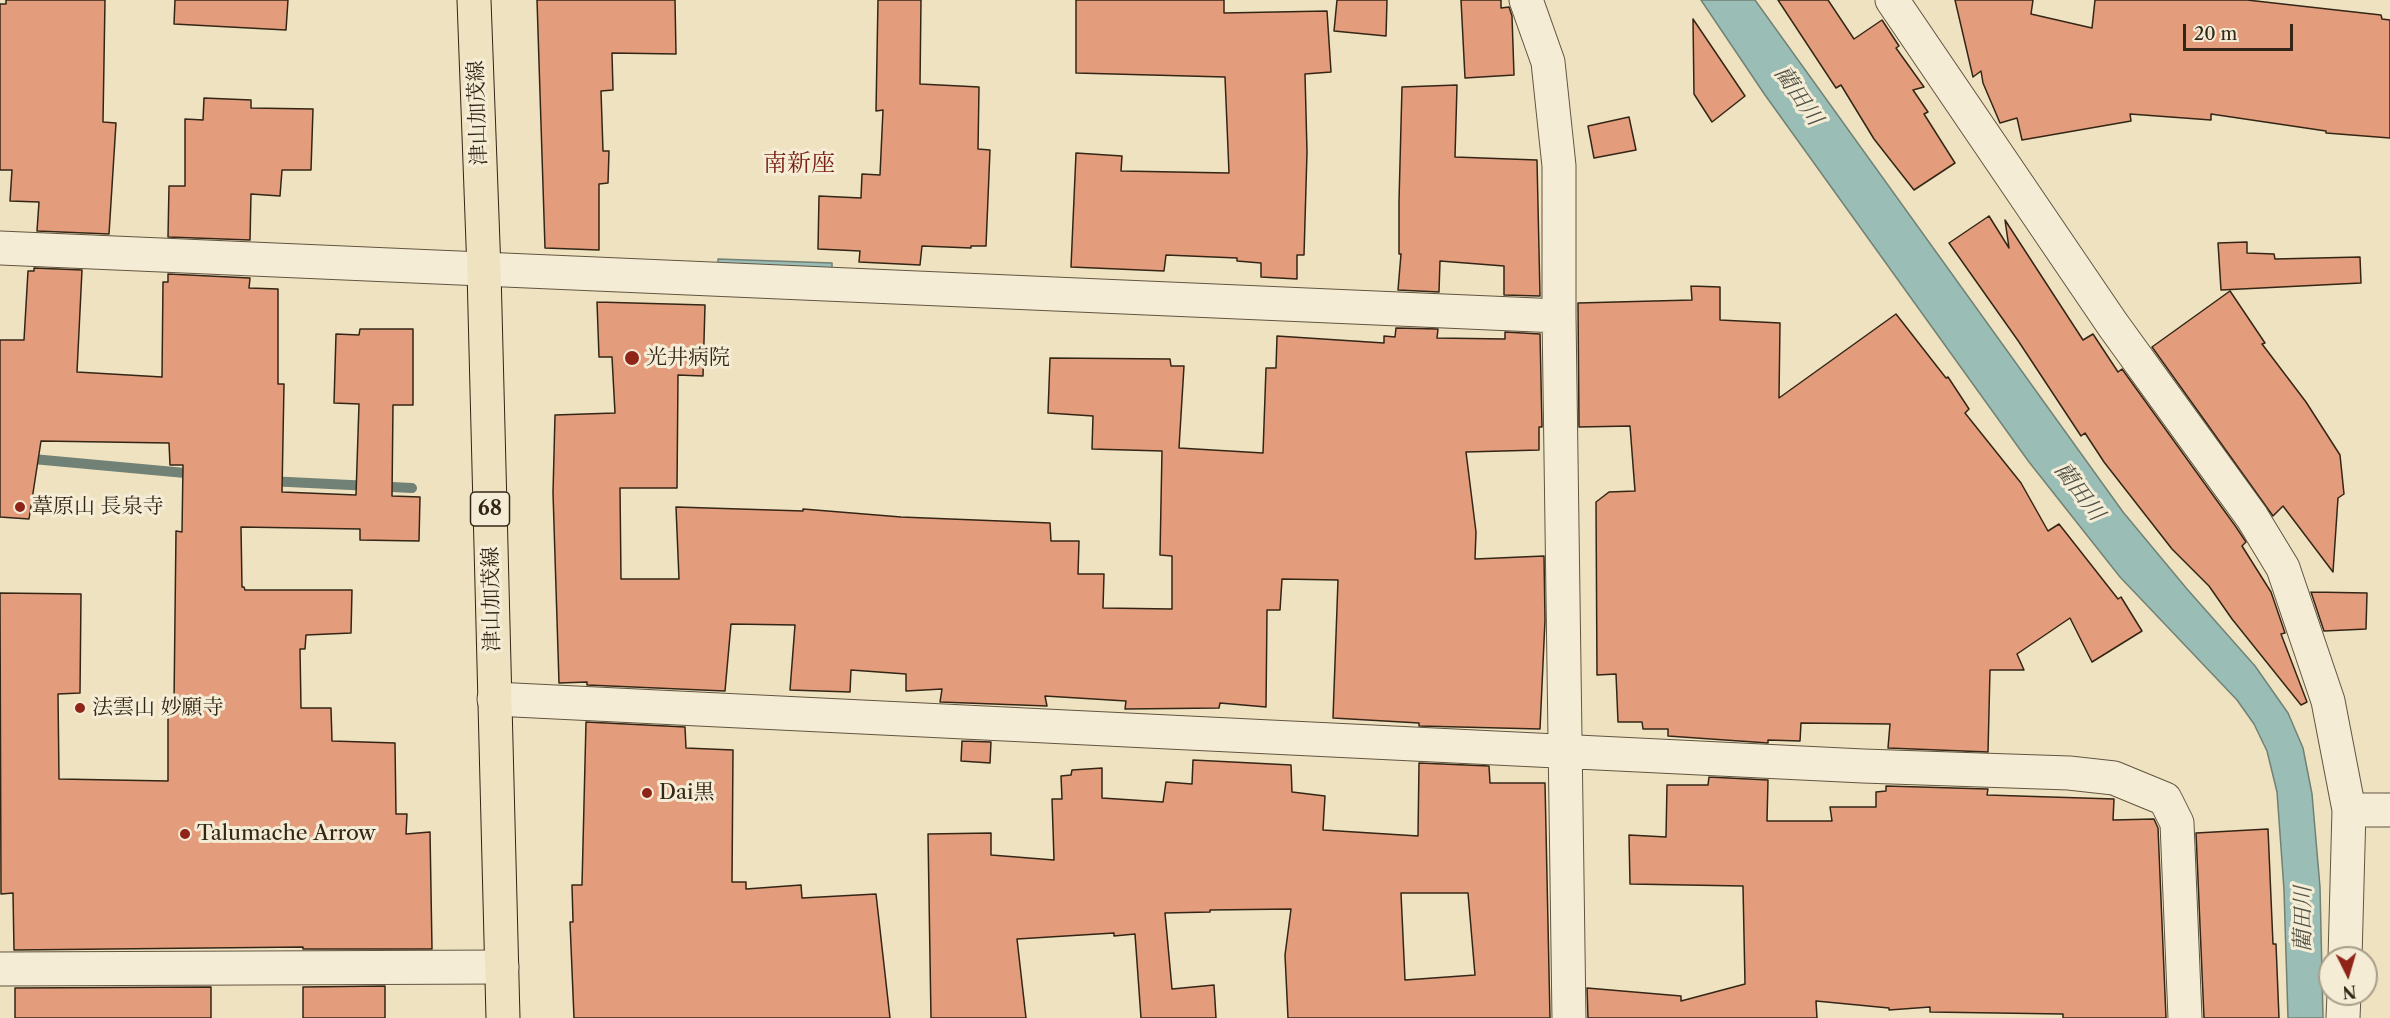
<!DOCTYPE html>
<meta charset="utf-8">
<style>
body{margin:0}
#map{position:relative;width:2390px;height:1018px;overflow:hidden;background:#efe2c0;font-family:"Libre Caslon Text",serif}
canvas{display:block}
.north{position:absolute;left:2318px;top:946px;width:60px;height:60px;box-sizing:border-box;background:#f5ecd6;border:2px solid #a79d89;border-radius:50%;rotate:175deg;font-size:16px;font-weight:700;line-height:24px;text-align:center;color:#332616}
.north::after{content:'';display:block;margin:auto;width:21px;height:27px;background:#8f2418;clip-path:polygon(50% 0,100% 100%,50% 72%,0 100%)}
.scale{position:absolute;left:2183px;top:24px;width:110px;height:27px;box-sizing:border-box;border:3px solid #332616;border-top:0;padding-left:8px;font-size:18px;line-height:21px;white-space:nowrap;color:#332616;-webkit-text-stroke:4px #f5ecd6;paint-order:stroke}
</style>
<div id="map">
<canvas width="2390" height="1018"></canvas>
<div class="north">N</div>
<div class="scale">20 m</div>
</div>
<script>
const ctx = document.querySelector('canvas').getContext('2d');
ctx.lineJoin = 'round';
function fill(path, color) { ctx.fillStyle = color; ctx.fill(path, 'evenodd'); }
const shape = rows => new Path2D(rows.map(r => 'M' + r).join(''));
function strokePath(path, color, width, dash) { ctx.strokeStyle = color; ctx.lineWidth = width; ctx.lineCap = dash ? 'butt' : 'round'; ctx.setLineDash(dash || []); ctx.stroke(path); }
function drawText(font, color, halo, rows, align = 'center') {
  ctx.font = font + ' "Libre Caslon Text","Noto Serif JP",serif'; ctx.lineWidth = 6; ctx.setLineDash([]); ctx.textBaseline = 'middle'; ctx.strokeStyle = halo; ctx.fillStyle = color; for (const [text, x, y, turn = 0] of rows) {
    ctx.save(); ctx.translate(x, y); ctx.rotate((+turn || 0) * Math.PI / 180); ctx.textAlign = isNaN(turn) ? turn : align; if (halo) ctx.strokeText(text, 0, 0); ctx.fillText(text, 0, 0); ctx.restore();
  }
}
const water = shape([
 [1701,0,1755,0,2123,512,2187,589,2255,666,2288,713,2303,748,2312,794,2320,887,2323,1018,2288,1018,2284,890,2277,792,2267,751,2254,724,2237,700,2120,577,2029,462,1765,95,1701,0],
 [718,259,832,263,832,268,718,264,718,259]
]);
fill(water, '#9abdb5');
strokePath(water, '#718175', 1.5);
strokePath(shape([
 [0,456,196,474],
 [268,481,412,488]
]), '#718175', 10);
const building = shape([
 [6,0,105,0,103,122,116,123,109,234,37,231,39,202,10,201,12,170,0,170,0,4,6,4,6,0],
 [175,0,288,0,286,30,174,24,175,0],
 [537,0,675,0,676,54,612,53,613,90,601,91,603,151,609,151,608,183,599,184,599,250,545,248,537,0],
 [878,0,921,0,920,84,979,87,978,149,990,150,986,246,971,246,971,248,922,246,920,265,859,262,860,251,818,249,819,196,861,198,862,174,880,175,883,110,876,111,878,0],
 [1076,0,1224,0,1224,13,1327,11,1331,72,1305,74,1307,152,1304,255,1297,255,1297,279,1261,277,1261,263,1237,261,1237,258,1166,255,1164,271,1071,267,1076,153,1122,156,1121,171,1229,173,1225,77,1076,73,1076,0],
 [1337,0,1387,0,1386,36,1334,31,1337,0],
 [1461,0,1501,0,1501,8,1509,7,1512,16,1514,75,1465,78,1461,0],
 [1778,0,1828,0,1854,39,1882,20,1899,46,1896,48,1924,87,1913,90,1928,112,1924,114,1955,163,1914,190,1874,139,1841,85,1836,88,1778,0],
 [1955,0,2033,0,2031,14,2092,28,2095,0,2247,0,2381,15,2382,19,2390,20,2390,138,2326,133,2326,131,2211,114,2211,120,2130,114,2131,121,2022,140,2017,118,2000,123,1983,83,1981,71,1973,77,1955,0],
 [1693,19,1745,96,1712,122,1694,94,1693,19],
 [1457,85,1455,157,1537,160,1540,296,1504,295,1504,266,1440,261,1439,292,1398,290,1401,254,1399,254,1399,201,1402,87,1457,85],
 [204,98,251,100,251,108,313,109,311,170,282,170,280,196,251,194,250,240,168,237,169,186,185,186,185,119,203,120,204,98],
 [1629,117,1636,150,1594,158,1588,126,1629,117],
 [1989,216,2009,248,2005,220,2083,340,2093,334,2118,372,2122,369,2236,527,2246,542,2242,546,2271,592,2285,633,2281,634,2307,702,2301,705,2232,619,2209,586,2172,549,2104,462,2085,433,2081,436,2019,342,1949,243,1989,216],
 [2247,242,2247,253,2274,254,2275,259,2360,257,2361,283,2221,290,2218,243,2247,242],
 [34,268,82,270,77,372,162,377,163,282,168,282,168,274,250,278,249,288,278,289,278,384,284,384,282,492,356,495,359,404,334,403,336,334,359,335,360,329,413,329,413,405,393,405,392,496,420,497,419,541,360,540,360,529,241,527,242,587,244,587,245,590,352,590,351,633,306,635,305,649,300,649,301,708,331,708,332,741,395,743,396,814,407,814,406,834,430,832,432,949,303,949,303,947,14,950,13,893,1,894,0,593,81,594,80,693,58,694,59,779,168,781,168,702,174,702,176,531,182,532,183,465,170,465,169,443,41,441,29,519,0,517,0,340,24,340,28,271,34,271,34,268],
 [1691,286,1720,287,1720,320,1780,323,1779,398,1896,314,1946,378,1948,377,1969,409,1965,413,2021,483,2048,531,2059,524,2118,599,2121,597,2142,631,2092,662,2070,618,2017,654,2024,670,1990,670,1988,752,1888,748,1890,724,1801,723,1800,741,1768,740,1768,743,1668,736,1668,729,1643,729,1642,722,1618,722,1616,674,1597,675,1596,502,1609,492,1635,491,1630,426,1579,427,1578,303,1692,300,1691,286],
 [2230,291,2265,343,2262,344,2306,402,2340,455,2344,494,2338,498,2333,572,2283,506,2273,516,2152,347,2230,291],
 [597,302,705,305,703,376,678,375,677,488,620,488,621,579,679,579,676,507,803,511,803,509,901,517,1050,523,1051,541,1079,541,1078,574,1104,574,1103,608,1172,609,1172,556,1160,555,1162,451,1092,449,1093,416,1048,413,1050,358,1170,359,1171,366,1184,366,1179,448,1263,453,1266,368,1276,368,1277,336,1384,343,1384,336,1395,337,1396,328,1438,329,1437,338,1505,339,1505,332,1540,334,1542,427,1539,427,1539,450,1466,452,1476,532,1475,559,1544,556,1545,620,1540,729,1419,726,1419,723,1333,718,1338,580,1282,579,1280,610,1267,610,1266,707,1220,703,1219,708,1125,709,1126,701,1045,696,1047,706,940,702,942,689,906,691,906,674,851,670,850,692,790,690,795,625,731,624,725,691,587,685,587,682,559,683,553,493,555,415,615,413,612,357,599,357,597,302],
 [2311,592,2367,593,2366,629,2324,631,2311,592],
 [586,722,685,727,686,748,733,750,732,882,746,882,746,889,801,885,802,898,876,894,890,1018,574,1018,570,922,573,922,572,885,582,885,586,722],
 [962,741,991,742,990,763,961,761,962,741],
 [1193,760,1291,765,1292,792,1325,796,1323,830,1418,836,1419,763,1489,766,1490,783,1545,783,1550,1018,1288,1018,1285,955,1291,909,1210,910,1210,912,1165,913,1172,989,1214,985,1216,1018,1141,1018,1135,934,1114,936,1114,933,1017,939,1026,1018,931,1018,928,834,991,833,991,855,1054,860,1052,799,1062,799,1061,776,1071,775,1072,770,1102,768,1102,798,1163,802,1166,782,1192,784,1193,760],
 [1401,893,1468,893,1475,975,1405,980,1401,893],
 [1709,777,1768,780,1767,821,1832,821,1830,807,1876,807,1876,792,1886,791,1886,786,1988,789,1987,795,2114,799,2113,820,2154,819,2158,828,2166,1018,2063,1018,2063,1014,1930,1012,1930,1007,1889,1010,1889,1008,1816,1001,1817,1018,1588,1018,1587,988,1681,996,1681,1001,1745,984,1743,886,1630,884,1629,835,1666,837,1667,785,1708,785,1709,777],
 [2268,829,2273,944,2276,944,2279,1018,2204,1018,2196,833,2268,829],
 [385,986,385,1018,303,1018,303,987,385,986],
 [211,987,211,1018,15,1018,15,988,211,987]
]);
fill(building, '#e49d7c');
strokePath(building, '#332616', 1.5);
const minor = shape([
 [1526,0,1548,62,1559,166,1559,316,1569,1018],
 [1892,0,2113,325,2252,517,2283,568,2328,701,2349,810,2345,958],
 [0,248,1559,316],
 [494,699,1863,766,2069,773,2114,778,2165,799,2177,823,2185,1018],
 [2349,810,2390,810],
 [0,969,502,967],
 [2343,1018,2344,994]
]);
const major = shape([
 [474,0,484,271,503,1018]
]);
strokePath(minor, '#625540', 35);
strokePath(major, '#332616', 35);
strokePath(minor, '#f5ecd6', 33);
strokePath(major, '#efe2c0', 33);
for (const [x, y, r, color] of [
 [632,358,8,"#8f2418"],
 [20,507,6,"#8f2418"],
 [80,708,6,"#8f2418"],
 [647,793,6,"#8f2418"],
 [185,834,6,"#8f2418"]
]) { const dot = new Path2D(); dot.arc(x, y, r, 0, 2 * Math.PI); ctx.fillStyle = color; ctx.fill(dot); strokePath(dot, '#f5ecd6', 2); }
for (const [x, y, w] of [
 [490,509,39]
]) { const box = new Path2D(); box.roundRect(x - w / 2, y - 17, w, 34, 4.5); ctx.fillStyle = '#f5ecd6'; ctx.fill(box); strokePath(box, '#332616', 1.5); }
drawText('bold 20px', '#332616', null, [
 ["68",490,509]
]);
drawText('21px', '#332616', '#f5ecd6', [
 ["津山加茂線",478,113,-92],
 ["津山加茂線",492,599,-91]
]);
drawText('21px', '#332616', '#f5ecd6', [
 ["光井病院",646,358],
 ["葦原山 長泉寺",32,507],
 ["法雲山 妙願寺",92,708],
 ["Dai黒",659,793],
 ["Talumache Arrow",197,834]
], 'left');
drawText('italic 22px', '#525346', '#f5ecd6', [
 ["藺田川",1798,96,55],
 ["藺田川",2079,492,53],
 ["藺田川",2304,919,-90]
]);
drawText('24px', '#7a1f14', '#f5ecd6', [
 ["南新座",799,164]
]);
</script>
